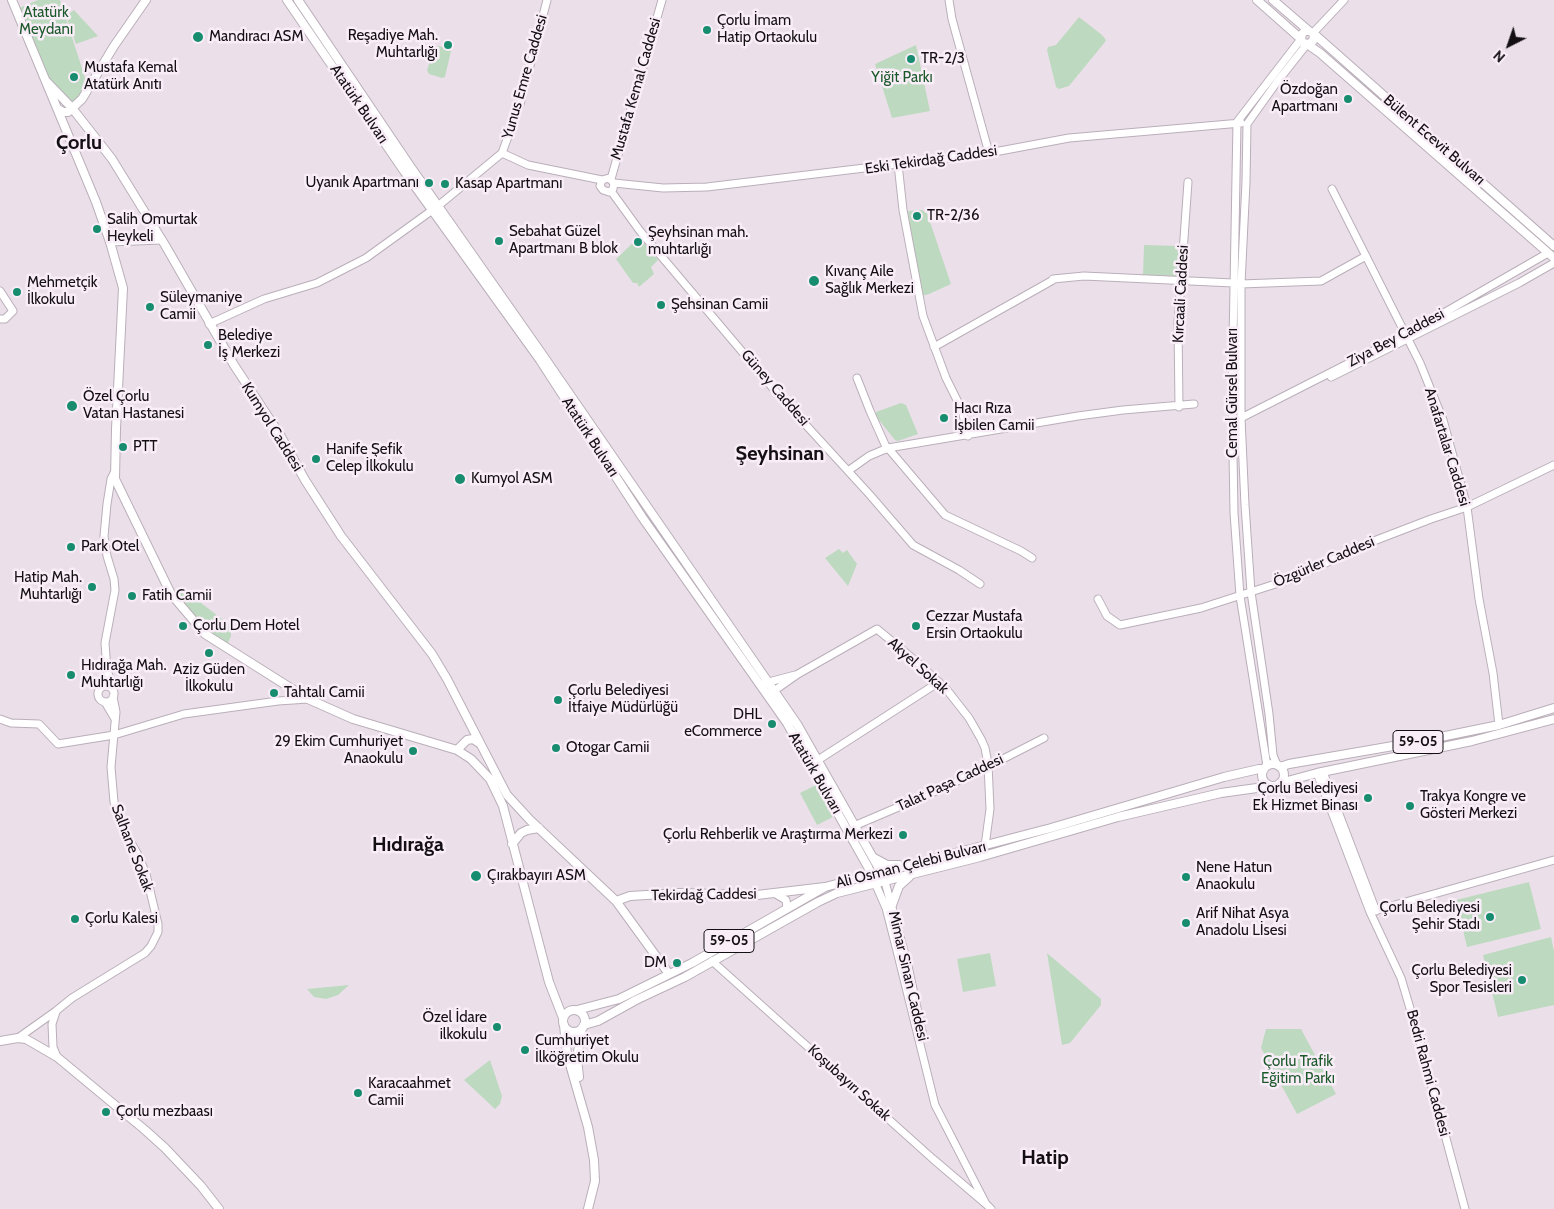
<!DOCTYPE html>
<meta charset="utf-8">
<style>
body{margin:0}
#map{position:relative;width:1554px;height:1209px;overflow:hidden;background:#ebe0ea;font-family:Cabin,sans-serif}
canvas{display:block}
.north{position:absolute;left:1484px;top:20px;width:50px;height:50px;-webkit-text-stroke:4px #f9edf8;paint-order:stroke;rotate:221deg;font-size:14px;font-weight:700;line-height:20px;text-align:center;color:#130f12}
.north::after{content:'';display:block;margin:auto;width:18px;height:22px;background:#130f12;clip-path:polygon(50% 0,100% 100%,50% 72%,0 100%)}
</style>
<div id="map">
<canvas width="1554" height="1209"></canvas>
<div class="north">N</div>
</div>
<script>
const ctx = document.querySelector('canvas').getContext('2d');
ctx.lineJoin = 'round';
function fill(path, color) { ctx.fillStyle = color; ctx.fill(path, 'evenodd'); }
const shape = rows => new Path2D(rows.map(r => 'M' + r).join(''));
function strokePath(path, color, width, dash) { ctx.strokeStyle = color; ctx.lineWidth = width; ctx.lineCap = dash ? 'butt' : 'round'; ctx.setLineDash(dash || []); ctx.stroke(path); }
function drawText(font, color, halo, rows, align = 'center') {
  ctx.font = font + ' Cabin,sans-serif'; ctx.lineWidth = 5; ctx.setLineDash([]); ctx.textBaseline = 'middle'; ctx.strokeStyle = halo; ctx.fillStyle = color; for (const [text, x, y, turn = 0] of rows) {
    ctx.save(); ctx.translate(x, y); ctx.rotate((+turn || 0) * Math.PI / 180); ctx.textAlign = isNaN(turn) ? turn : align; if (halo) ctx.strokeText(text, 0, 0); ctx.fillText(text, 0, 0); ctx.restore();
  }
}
fill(shape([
 [38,0,60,0,88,87,73,104,48,78,19,8],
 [74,10,98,36,76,44,66,16],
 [1079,17,1102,35,1106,40,1105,42,1069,86,1059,89,1056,87,1047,50,1048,47,1056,45],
 [916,45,930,111,892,118,875,64],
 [438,46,448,48,451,51,445,77,442,78,429,74,427,70,435,47],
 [922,210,927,213,951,284,929,294,921,296,908,211],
 [639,237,658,260,651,267,654,274,639,287,637,283,633,283,616,259],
 [1144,245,1179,246,1177,276,1143,275],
 [901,403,906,405,918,434,898,441,895,440,875,415,876,412],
 [839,549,843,553,847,550,857,564,848,586,825,558],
 [179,586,231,626,231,636,227,645,208,632,175,593],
 [816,785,833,817,817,825,800,793],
 [1529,882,1541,929,1467,947,1456,900],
 [1551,937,1554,951,1554,1005,1498,1017,1483,955],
 [990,953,996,986,963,992,957,959],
 [1047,953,1101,999,1101,1005,1070,1043,1062,1045],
 [349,985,338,995,326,999,314,997,307,989],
 [1266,1029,1301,1029,1336,1094,1297,1114,1261,1048],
 [490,1060,502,1096,500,1104,495,1109,464,1080]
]), '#bdd9bf');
const secondary = shape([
 [949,0,952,19,989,153],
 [1313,33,1344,0],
 [502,153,528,165,602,180,609,178,614,183,613,189,609,192,603,190,600,186,602,180],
 [898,164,903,210,923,316,946,378,962,410,968,436],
 [611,179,662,0],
 [614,183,663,188,707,187,989,153,1069,138,1241,123],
 [1332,189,1420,363,1443,420,1467,507,1479,599,1493,673,1499,725],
 [611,191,640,231,783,400,870,495,907,538,913,545,959,570,980,584],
 [110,242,162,240],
 [1053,279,1084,276,1233,283],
 [1241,284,1321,281,1366,256],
 [0,291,13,311,5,319,0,319],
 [209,324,264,299,317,283,366,258,438,206,502,153,520,104,547,0],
 [934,347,1053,280],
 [1331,377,1519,283,1554,263],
 [857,378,870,411,887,449],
 [1179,407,1178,323,1188,182],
 [1241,418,1416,329,1548,253],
 [888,448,945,515,1021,551,1032,558],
 [848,471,869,456,888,448,1078,416,1123,410,1194,404],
 [1098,599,1107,616,1120,625,1201,608,1294,578,1366,544,1431,519,1467,507,1554,465],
 [765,683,795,675],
 '98 694a8 8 0 1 1 16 0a8 8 0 1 1-16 0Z',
 [108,686,110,679,107,670,105,643,115,590,114,579,107,556,104,536,107,504,111,479,114,473],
 [768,695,798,674,877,629,918,663,947,690,969,718,981,739,985,748,988,764,990,809,985,846],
 [105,702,115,719],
 [0,719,11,723,39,724,58,744,114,735,184,714,278,701,308,699],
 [818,760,939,682],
 [1277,765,1273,755,1269,714,1251,592,1245,505,1241,418,1241,284,1246,182,1247,124,1277,82,1307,44],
 [1267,766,1240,596,1234,513,1232,396,1237,122,1301,39],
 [1323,772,1376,911],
 [1317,773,1370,912,1401,978,1420,1042,1465,1209],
 [854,826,950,785,988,764,997,762,1044,738],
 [881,872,885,882,908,966,923,1036],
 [876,885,886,908,897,951,935,1105,986,1204,991,1209],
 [774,893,786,900,787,908],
 [1370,912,1554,860],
 [712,961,933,1159,986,1204],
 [56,1012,52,1024,53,1047,57,1057],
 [18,1038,56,1011,72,998,145,953,151,946,158,932,158,924,146,874,138,855,122,827,114,802,111,767,116,712,113,697]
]);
const primary = shape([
 [12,0,96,202,110,242,123,288,116,429,115,479,171,594,205,634,308,699,353,719,457,750,471,759,490,779,503,806,549,982,563,1018],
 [287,0,404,171,540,360,642,517,787,723,868,867,876,885],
 [298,0,410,166,542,354,797,724,881,872],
 [1257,0,1301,39],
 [1273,0,1309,31],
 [1314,35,1313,41,1309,44,1303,43,1301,39,1302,34,1305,31,1309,31,1313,33,1554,246],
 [1307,44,1320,53,1554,258],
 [47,82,72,108,112,159,165,245,234,365,280,435,305,480,341,536,432,654,447,679,507,795,530,820,616,901,630,896,679,893,757,895,825,887],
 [58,109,63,112,68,112,82,99,114,46,146,0],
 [457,750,467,740,473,739,479,743],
 '1262 775a11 11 0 1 1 22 0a11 11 0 1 1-22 0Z',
 [1280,767,1289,764,1416,742,1499,725,1554,708],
 [1280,783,1317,773,1472,741,1554,719],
 [512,844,521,833,527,830,539,828],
 [874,858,887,865,899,865],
 [616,901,669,974],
 [892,905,899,886,909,877],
 [577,1010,619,999,692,963,825,887,1051,828,1224,777,1259,769,1264,769],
 '563 1021a11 11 0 1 1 22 0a11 11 0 1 1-22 0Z',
 [564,1025,567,1054,588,1127,594,1160,595,1181,588,1209],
 [584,1025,598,1021,636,1000,685,977,818,902,837,893,980,857,1118,817,1221,793,1271,786],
 [0,1041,18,1038,26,1039,57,1057,145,1130,165,1148,201,1186,219,1209],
 [579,1077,577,1058,582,1028]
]);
strokePath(secondary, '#baafb9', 9);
strokePath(primary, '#baafb9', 10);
strokePath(secondary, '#fff', 7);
strokePath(primary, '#fff', 8);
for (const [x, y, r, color] of [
 [707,30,5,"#178c6e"],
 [198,37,6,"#178c6e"],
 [448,45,5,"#178c6e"],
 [911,59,5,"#178c6e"],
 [74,77,5,"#178c6e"],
 [1348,99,5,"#178c6e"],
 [429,183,5,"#178c6e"],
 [445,184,5,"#178c6e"],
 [917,216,5,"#178c6e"],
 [97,229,5,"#178c6e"],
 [499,241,5,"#178c6e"],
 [638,242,5,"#178c6e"],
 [814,281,6,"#178c6e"],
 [17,292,5,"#178c6e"],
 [661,305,5,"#178c6e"],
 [150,307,5,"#178c6e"],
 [208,345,5,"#178c6e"],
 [72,406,6,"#178c6e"],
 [944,418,5,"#178c6e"],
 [123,447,5,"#178c6e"],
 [316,459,5,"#178c6e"],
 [460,479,6,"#178c6e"],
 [71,547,5,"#178c6e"],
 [92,587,5,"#178c6e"],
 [132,596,5,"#178c6e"],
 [183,626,5,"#178c6e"],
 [916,626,5,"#178c6e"],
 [209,653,5,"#178c6e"],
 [71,675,5,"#178c6e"],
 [274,693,5,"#178c6e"],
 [558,700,5,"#178c6e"],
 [772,724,5,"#178c6e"],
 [556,748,5,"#178c6e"],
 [413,751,5,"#178c6e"],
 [1368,798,5,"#178c6e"],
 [1410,806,5,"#178c6e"],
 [903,835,5,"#178c6e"],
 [476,876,6,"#178c6e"],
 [1186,877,5,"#178c6e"],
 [1490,917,5,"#178c6e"],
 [75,919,5,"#178c6e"],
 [1186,923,5,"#178c6e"],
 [677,963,5,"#178c6e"],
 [1522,980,5,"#178c6e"],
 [497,1027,5,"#178c6e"],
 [525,1050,5,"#178c6e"],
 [358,1093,5,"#178c6e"],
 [106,1112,5,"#178c6e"]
]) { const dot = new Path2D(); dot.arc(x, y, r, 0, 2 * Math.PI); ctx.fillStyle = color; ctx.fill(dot); strokePath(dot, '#f9edf8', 2); }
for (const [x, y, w] of [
 [1418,742,50],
 [729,941,50]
]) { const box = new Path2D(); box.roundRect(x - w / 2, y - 11.5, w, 23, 4); ctx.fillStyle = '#f9edf8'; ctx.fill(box); strokePath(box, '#130f12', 1); }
drawText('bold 14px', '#130f12', null, [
 ["59-05",1418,742],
 ["59-05",729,941]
]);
drawText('15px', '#1c592a', '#f9edf8', [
 ["Atatürk",46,13],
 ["Meydanı",46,30],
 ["Yiğit Parkı",902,78],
 ["Çorlu Trafik",1298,1062],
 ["Eğitim Parkı",1298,1079]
]);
drawText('15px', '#130f12', '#f9edf8', [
 ["Çorlu İmam",717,21],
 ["Hatip Ortaokulu",717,38],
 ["Reşadiye Mah.",438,36,"right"],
 ["Muhtarlığı",438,53,"right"],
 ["Mandıracı ASM",209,37],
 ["TR-2/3",921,59],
 ["Mustafa Kemal",84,68],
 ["Atatürk Anıtı",84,85],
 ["Özdoğan",1338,90,"right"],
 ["Apartmanı",1338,107,"right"],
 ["Uyanık Apartmanı",419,183,"right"],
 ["Kasap Apartmanı",455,184],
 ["TR-2/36",927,216],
 ["Salih Omurtak",107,220],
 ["Heykeli",107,237],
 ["Sebahat Güzel",509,232],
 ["Apartmanı B blok",509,249],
 ["Şeyhsinan mah.",648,233],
 ["muhtarlığı",648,250],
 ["Kıvanç Aile",825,272],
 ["Sağlık Merkezi",825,289],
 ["Mehmetçik",27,283],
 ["İlkokulu",27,300],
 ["Süleymaniye",160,298],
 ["Camii",160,315],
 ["Şehsinan Camii",671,305],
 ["Belediye",218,336],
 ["İş Merkezi",218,353],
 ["Özel Çorlu",83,397],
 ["Vatan Hastanesi",83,414],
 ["Hacı Rıza",954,409],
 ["İşbilen Camii",954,426],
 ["PTT",133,447],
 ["Hanife Şefik",326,450],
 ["Celep İlkokulu",326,467],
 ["Kumyol ASM",471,479],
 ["Park Otel",81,547],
 ["Hatip Mah.",82,578,"right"],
 ["Muhtarlığı",82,595,"right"],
 ["Fatih Camii",142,596],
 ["Cezzar Mustafa",926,617],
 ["Ersin Ortaokulu",926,634],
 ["Çorlu Dem Hotel",193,626],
 ["Hıdırağa Mah.",81,666],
 ["Muhtarlığı",81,683],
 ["Aziz Güden",209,670,"center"],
 ["İlkokulu",209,687,"center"],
 ["Çorlu Belediyesi",568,691],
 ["İtfaiye Müdürlüğü",568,708],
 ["Tahtalı Camii",284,693],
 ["DHL",762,715,"right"],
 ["eCommerce",762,732,"right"],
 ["29 Ekim Cumhuriyet",403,742,"right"],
 ["Anaokulu",403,759,"right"],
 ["Otogar Camii",566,748],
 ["Çorlu Belediyesi",1358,789,"right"],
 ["Ek Hizmet Binası",1358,806,"right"],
 ["Trakya Kongre ve",1420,797],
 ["Gösteri Merkezi",1420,814],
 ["Çorlu Rehberlik ve Araştırma Merkezi",893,835,"right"],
 ["Nene Hatun",1196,868],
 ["Anaokulu",1196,885],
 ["Çırakbayırı ASM",487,876],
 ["Çorlu Belediyesi",1480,908,"right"],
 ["Şehir Stadı",1480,925,"right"],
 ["Arif Nihat Asya",1196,914],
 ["Anadolu Lİsesi",1196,931],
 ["Çorlu Kalesi",85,919],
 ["DM",667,963,"right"],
 ["Çorlu Belediyesi",1512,971,"right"],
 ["Spor Tesisleri",1512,988,"right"],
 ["Özel İdare",487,1018,"right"],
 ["ilkokulu",487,1035,"right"],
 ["Cumhuriyet",535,1041],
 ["İlköğretim Okulu",535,1058],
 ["Karacaahmet",368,1084],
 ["Camii",368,1101],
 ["Çorlu mezbaası",116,1112]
], 'left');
drawText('15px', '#130f12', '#f9edf8', [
 ["Yunus Emre Caddesi",525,77,-74],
 ["Mustafa Kemal Caddesi",636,89,-74],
 ["Atatürk Bulvarı",359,104,56],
 ["Bülent Ecevit Bulvarı",1434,140,41],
 ["Eski Tekirdağ Caddesi",931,160,-8],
 ["Kırcaali Caddesi",1181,294,-87],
 ["Ziya Bey Caddesi",1396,338,-28],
 ["Güney Caddesi",775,388,49],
 ["Cemal Gürsel Bulvarı",1233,393,-90],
 ["Kumyol Caddesi",272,427,58],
 ["Atatürk Bulvarı",590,437,57],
 ["Anafartalar Caddesi",1447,447,73],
 ["Özgürler Caddesi",1324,562,-23],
 ["Akyel Sokak",918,666,42],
 ["Atatürk Bulvarı",815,773,60],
 ["Talat Paşa Caddesi",950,783,-25],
 ["Salhane Sokak",132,848,69],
 ["Ali Osman Çelebi Bulvarı",911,865,-14],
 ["Tekirdağ Caddesi",704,895,-1],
 ["Mimar Sinan Caddesi",908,976,77],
 ["Bedri Rahmi Caddesi",1428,1073,75],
 ["Koşubayırı Sokak",849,1083,42]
]);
drawText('bold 20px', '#130f12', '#f9edf8', [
 ["Çorlu",79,143],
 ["Şeyhsinan",780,454],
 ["Hıdırağa",408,845],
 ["Hatip",1045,1158]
]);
</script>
